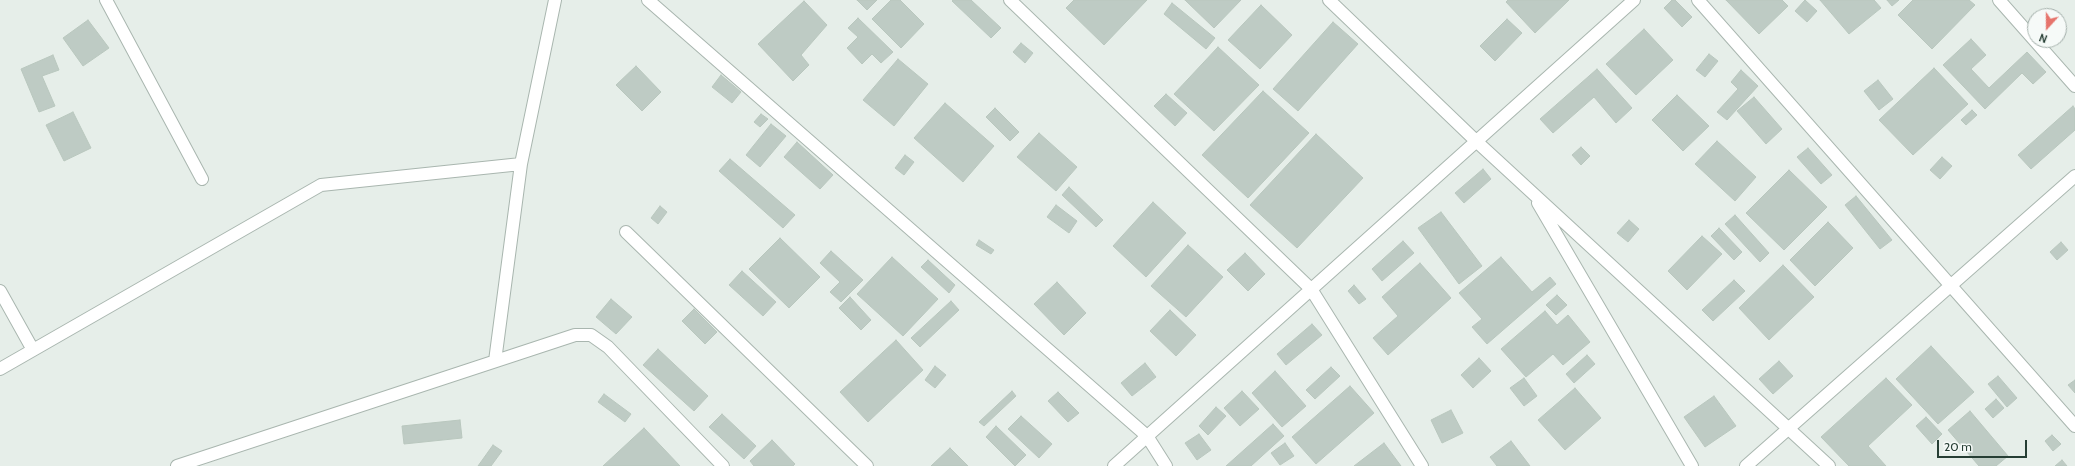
<!DOCTYPE html>
<style>
body{margin:0}
#map{position:relative;width:2075px;height:466px;overflow:hidden;background:#e6eee9;font-family:Cabin,sans-serif}
canvas{display:block}
.north{position:absolute;left:2027px;top:8px;width:40px;height:40px;box-sizing:border-box;background:#f6faf8;border:1px solid #a3afaa;border-radius:50%;rotate:201deg;font-size:11px;font-weight:700;line-height:16px;text-align:center;color:#263e34}
.north::after{content:'';display:block;margin:auto;width:14px;height:18px;background:#e6746c;clip-path:polygon(50% 0,100% 100%,50% 72%,0 100%)}
.scale{position:absolute;left:1937px;top:440px;width:90px;height:18px;box-sizing:border-box;border:2px solid #263e34;border-top:0;padding-left:5px;font-size:12px;line-height:14px;white-space:nowrap;color:#263e34;-webkit-text-stroke:3px #f6faf8;paint-order:stroke}
</style>
<div id="map">
<canvas width="2075" height="466"></canvas>
<div class="north">N</div>
<div class="scale">20 m</div>
</div>
<script>
const ctx = document.querySelector('canvas').getContext('2d');
ctx.lineJoin = 'round';
function fill(path, color) { ctx.fillStyle = color; ctx.fill(path, 'evenodd'); }
const shape = rows => new Path2D(rows.map(r => 'M' + r).join(''));
function strokePath(path, color, width, dash) { ctx.strokeStyle = color; ctx.lineWidth = width; ctx.lineCap = dash ? 'butt' : 'round'; ctx.setLineDash(dash || []); ctx.stroke(path); }
const building = shape([
 [857,0,877,0,867,10,857,0],
 [891,0,900,0,924,24,901,48,872,19,891,0],
 [953,0,971,0,1001,28,991,38,952,1,953,0],
 [1074,0,1147,0,1104,45,1066,8,1074,0],
 [1185,0,1241,0,1214,28,1185,0],
 [1508,0,1569,0,1535,33,1506,2,1508,0],
 [1672,0,1675,0,1692,17,1682,27,1664,8,1672,0],
 [1726,0,1782,0,1788,6,1759,34,1726,0],
 [1805,0,1817,11,1807,22,1795,11,1805,0],
 [1820,0,1874,0,1881,8,1849,34,1820,0],
 [1887,0,1899,0,1892,6,1887,0],
 [1913,0,1969,0,1975,5,1932,49,1898,15,1913,0],
 [804,1,827,25,801,55,809,65,793,81,758,44,804,1],
 [1172,3,1215,38,1206,49,1164,14,1172,3],
 [1261,5,1292,35,1260,69,1228,40,1261,5],
 [858,18,893,52,881,63,872,54,862,64,847,48,858,37,848,28,858,18],
 [1507,19,1522,33,1495,61,1480,46,1507,19],
 [88,20,109,48,83,66,63,38,88,20],
 [1333,22,1358,44,1298,111,1273,89,1333,22],
 [1644,29,1673,60,1636,95,1606,64,1644,29],
 [1971,39,1986,55,1971,69,1989,88,2027,52,2046,72,2033,84,2022,73,1985,109,1943,65,1971,39],
 [1021,43,1033,53,1025,63,1013,52,1021,43],
 [1218,47,1259,85,1214,131,1174,94,1218,47],
 [1709,54,1718,61,1705,77,1696,70,1709,54],
 [53,55,59,70,42,76,55,106,39,112,21,69,53,55],
 [898,59,928,84,894,126,863,100,898,59],
 [636,66,661,92,642,111,616,85,636,66],
 [1934,68,1968,104,1913,155,1879,120,1934,68],
 [1597,69,1632,108,1616,123,1594,97,1553,133,1540,119,1597,69],
 [1741,70,1758,86,1727,120,1717,112,1738,89,1731,82,1741,70],
 [721,75,741,92,732,103,712,87,721,75],
 [1878,80,1893,99,1879,110,1864,91,1878,80],
 [1263,91,1309,133,1248,198,1202,155,1263,91],
 [1166,94,1187,113,1175,126,1154,106,1166,94],
 [1677,95,1709,126,1683,151,1652,120,1677,95],
 [1754,97,1782,129,1766,144,1737,111,1754,97],
 [945,103,994,146,963,182,914,138,945,103],
 [2073,106,2075,109,2075,130,2031,169,2018,155,2073,106],
 [995,108,1019,132,1010,141,986,117,995,108],
 [1972,110,1977,115,1966,125,1961,120,1972,110],
 [73,112,91,148,64,161,46,125,73,112],
 [761,114,768,119,760,127,754,122,761,114],
 [771,124,786,136,760,167,746,155,771,124],
 [1039,133,1077,167,1056,191,1017,157,1039,133],
 [1316,134,1363,178,1297,248,1250,205,1316,134],
 [1717,141,1756,177,1735,201,1695,164,1717,141],
 [797,142,833,175,820,189,784,157,797,142],
 [1581,147,1590,156,1581,165,1572,155,1581,147],
 [1808,148,1832,175,1821,184,1797,157,1808,148],
 [905,155,914,162,904,175,895,168,905,155],
 [1942,157,1952,166,1940,179,1930,170,1942,157],
 [730,159,795,215,783,228,719,171,730,159],
 [1483,169,1491,179,1464,203,1455,193,1483,169],
 [1789,170,1827,207,1784,250,1746,213,1789,170],
 [1069,187,1103,220,1096,227,1062,195,1069,187],
 [1856,196,1892,240,1880,249,1845,205,1856,196],
 [1153,202,1186,233,1146,277,1113,246,1153,202],
 [1056,205,1077,221,1069,233,1047,217,1056,205],
 [660,206,667,212,658,224,651,218,660,206],
 [1441,212,1482,266,1459,284,1418,228,1441,212],
 [1735,215,1769,253,1760,262,1725,224,1735,215],
 [1629,220,1639,229,1628,242,1617,233,1629,220],
 [1828,222,1853,248,1815,286,1790,260,1828,222],
 [1719,228,1742,252,1734,260,1711,236,1719,228],
 [1702,236,1722,254,1687,290,1668,271,1702,236],
 [780,238,820,277,789,308,749,269,780,238],
 [979,240,994,250,991,254,976,245,979,240],
 [1403,241,1414,253,1382,281,1372,269,1403,241],
 [2061,242,2068,250,2057,260,2050,252,2061,242],
 [1188,245,1223,277,1186,317,1151,286,1188,245],
 [831,251,863,280,841,302,830,292,840,282,820,263,831,251],
 [1245,253,1265,274,1248,291,1227,270,1245,253],
 [892,257,938,299,903,336,857,294,892,257],
 [1501,257,1532,292,1550,277,1556,284,1487,344,1472,327,1482,319,1459,293,1501,257],
 [928,260,955,285,949,293,921,267,928,260],
 [1420,263,1451,298,1388,355,1373,338,1398,316,1382,297,1420,263],
 [1783,265,1814,297,1769,340,1739,308,1783,265],
 [742,271,776,302,763,316,729,285,742,271],
 [1734,280,1745,291,1713,321,1702,310,1734,280],
 [1057,282,1086,313,1064,335,1034,304,1057,282],
 [1354,285,1366,299,1359,304,1348,291,1354,285],
 [1557,295,1567,305,1556,315,1546,305,1557,295],
 [850,297,871,320,861,330,839,308,850,297],
 [611,299,632,317,616,334,596,317,611,299],
 [951,301,959,310,920,347,911,338,951,301],
 [694,309,717,332,705,344,682,321,694,309],
 [1170,310,1196,335,1176,356,1150,331,1170,310],
 [1545,311,1557,325,1568,315,1590,342,1563,365,1553,354,1526,377,1501,349,1545,311],
 [1312,324,1322,335,1286,365,1277,354,1312,324],
 [896,340,923,370,868,422,840,392,896,340],
 [1931,346,1974,392,1938,424,1896,379,1931,346],
 [658,349,708,396,694,411,643,365,658,349],
 [1587,355,1595,364,1574,383,1566,374,1587,355],
 [1479,358,1491,371,1473,388,1461,375,1479,358],
 [1779,361,1793,376,1773,394,1759,379,1779,361],
 [1145,363,1156,377,1132,396,1121,383,1145,363],
 [935,366,946,375,935,388,925,380,935,366],
 [1331,367,1340,376,1315,399,1306,390,1331,367],
 [1275,371,1306,406,1282,427,1252,393,1275,371],
 [1998,376,2017,398,2007,407,1988,384,1998,376],
 [1524,378,1537,396,1524,406,1510,388,1524,378],
 [1886,378,1912,405,1868,446,1886,466,1849,466,1821,437,1886,378],
 [2075,380,2075,393,2068,385,2075,380],
 [1350,386,1374,413,1316,464,1292,437,1350,386],
 [1575,388,1601,418,1565,450,1538,420,1575,388],
 [1012,391,1016,396,984,426,979,422,1012,391],
 [1242,391,1259,409,1240,426,1224,408,1242,391],
 [1058,392,1079,413,1068,422,1048,401,1058,392],
 [604,394,631,414,625,422,598,402,604,394],
 [1714,396,1736,426,1705,447,1684,417,1714,396],
 [1996,399,2004,408,1993,418,1985,409,1996,399],
 [1216,407,1226,416,1208,435,1199,426,1216,407],
 [1451,410,1463,433,1442,443,1431,420,1451,410],
 [1970,411,2008,456,1996,466,1979,466,1948,430,1970,411],
 [722,414,756,446,744,459,709,427,722,414],
 [1021,416,1052,444,1039,458,1008,429,1021,416],
 [1926,417,1942,434,1932,444,1916,426,1926,417],
 [460,420,462,438,404,444,402,426,460,420],
 [1273,424,1284,436,1251,466,1226,466,1273,424],
 [996,426,1026,455,1015,466,986,437,996,426],
 [644,428,680,466,603,466,644,428],
 [1199,434,1211,450,1197,460,1185,443,1199,434],
 [2052,435,2061,444,2053,451,2045,441,2052,435],
 [772,440,795,464,793,466,754,466,750,461,772,440],
 [1511,441,1530,466,1497,466,1490,457,1511,441],
 [1285,443,1294,456,1280,465,1271,453,1285,443],
 [1384,443,1401,466,1354,466,1384,443],
 [493,445,502,451,491,466,478,466,493,445],
 [950,448,968,466,931,466,950,448],
 [2062,460,2067,466,2055,466,2062,460]
]);
fill(building, '#becbc4');
strokePath(building, '#b9c7be', 1);
const minor = shape([
 [106,0,202,179],
 [648,0,1147,436,1166,466],
 [1010,0,1311,289,1422,466],
 [1329,0,1476,141,1829,466],
 [1698,0,2075,426],
 [1999,0,2075,86],
 [1538,203,1692,466],
 [626,232,867,466],
 [0,291,33,350],
 [495,361,521,164,555,0],
 [0,369,321,185,521,164],
 [177,466,575,335,591,335,608,347,723,466],
 [1114,466,1634,0],
 [1746,466,2075,176]
]);
strokePath(minor, '#a9b6af', 14);
strokePath(minor, '#fff', 12);
</script>
